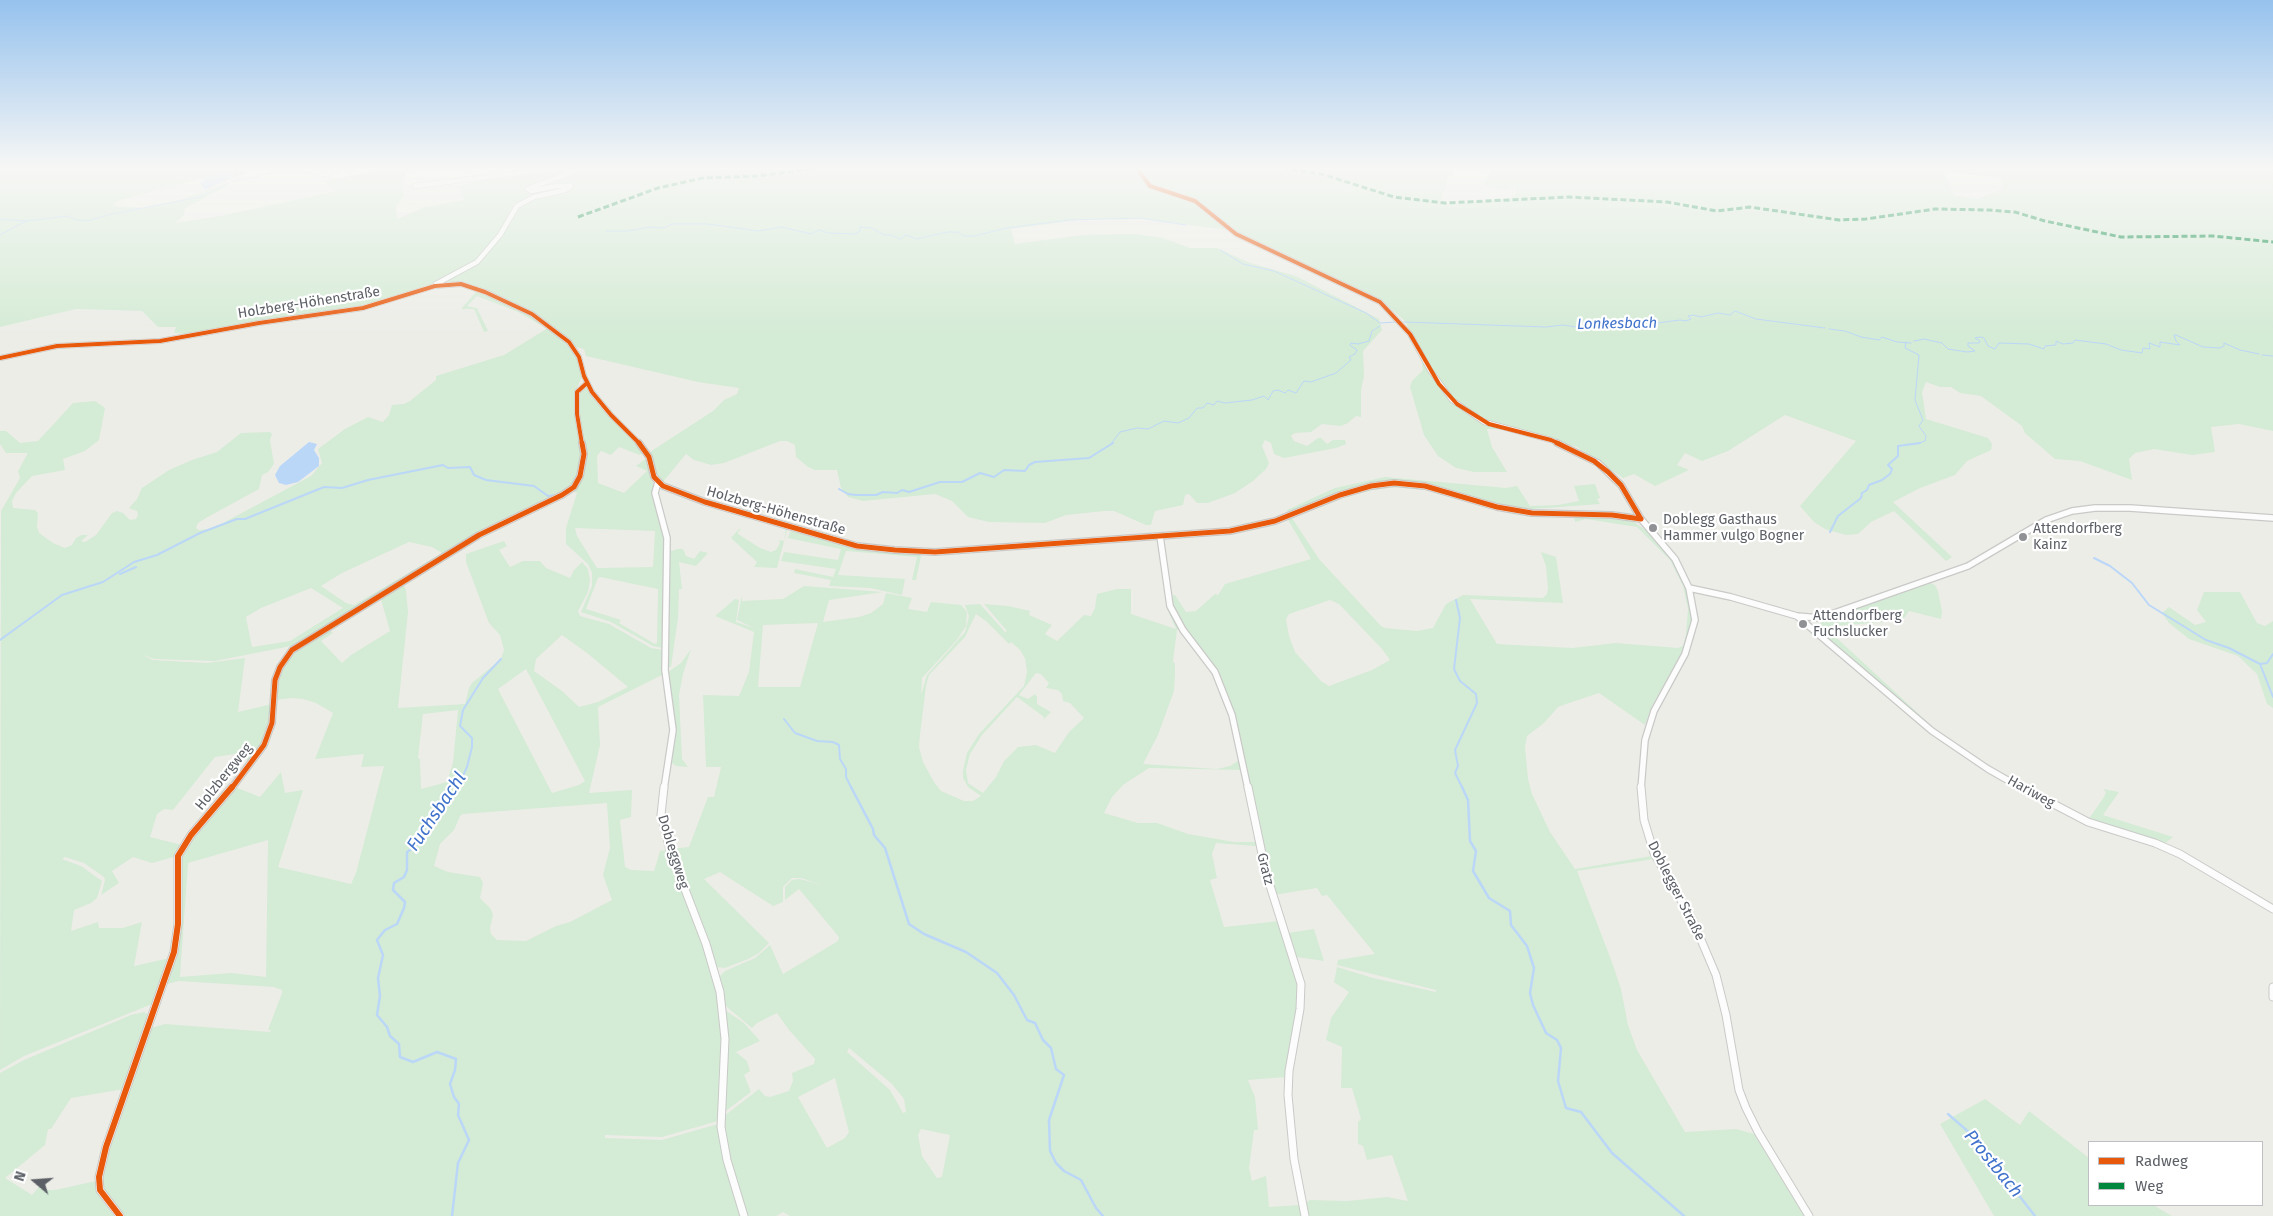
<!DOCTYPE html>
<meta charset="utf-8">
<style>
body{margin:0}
#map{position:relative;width:2273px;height:1216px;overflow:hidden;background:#edede8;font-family:"Fira Sans",sans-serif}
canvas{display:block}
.legend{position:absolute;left:2088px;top:1141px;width:175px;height:65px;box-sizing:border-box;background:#fff;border:1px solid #bebfc2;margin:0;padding:6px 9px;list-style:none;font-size:15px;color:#5c6066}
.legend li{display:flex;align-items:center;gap:10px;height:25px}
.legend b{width:25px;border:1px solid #bebfc2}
.north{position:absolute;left:10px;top:1156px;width:50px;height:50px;-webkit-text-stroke:4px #fff;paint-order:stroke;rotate:288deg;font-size:14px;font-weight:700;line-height:20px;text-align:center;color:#5c6066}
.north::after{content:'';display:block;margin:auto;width:18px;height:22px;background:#5c6066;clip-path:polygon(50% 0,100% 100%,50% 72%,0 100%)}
</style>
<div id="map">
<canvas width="2273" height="1216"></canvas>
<ul class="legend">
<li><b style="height:6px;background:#e8590c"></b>Radweg</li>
<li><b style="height:6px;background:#00873e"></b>Weg</li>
</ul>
<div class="north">N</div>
</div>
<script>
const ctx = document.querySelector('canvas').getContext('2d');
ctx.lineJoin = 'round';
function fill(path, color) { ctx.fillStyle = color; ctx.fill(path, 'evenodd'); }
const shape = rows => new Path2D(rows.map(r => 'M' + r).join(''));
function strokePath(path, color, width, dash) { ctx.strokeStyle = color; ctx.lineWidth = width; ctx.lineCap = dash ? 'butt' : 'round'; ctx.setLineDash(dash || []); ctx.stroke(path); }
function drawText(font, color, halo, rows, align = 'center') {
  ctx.font = font + ' "Fira Sans",sans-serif'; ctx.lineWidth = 4.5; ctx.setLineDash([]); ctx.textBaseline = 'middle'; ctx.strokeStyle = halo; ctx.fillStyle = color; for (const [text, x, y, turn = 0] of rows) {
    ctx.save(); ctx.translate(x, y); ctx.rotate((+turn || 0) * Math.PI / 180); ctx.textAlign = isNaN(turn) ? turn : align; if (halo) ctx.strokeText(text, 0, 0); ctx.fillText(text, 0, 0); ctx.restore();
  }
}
fill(shape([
 [0,167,241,167,247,174,236,176,229,171,117,201,113,206,143,208,179,200,228,183,228,186,185,208,184,215,175,223,220,216,336,191,324,181,397,167,408,167,402,184,404,195,396,207,397,219,425,207,464,200,458,186,548,167,1455,167,1453,174,1448,177,1440,204,1455,204,1511,198,1516,194,1516,188,1502,190,1482,185,1491,171,1482,167,2273,167,2273,431,2239,424,2211,427,2215,452,2192,455,2154,449,2135,453,2129,459,2132,480,2080,461,2055,459,2025,433,2022,426,1981,396,1960,393,1951,387,1940,387,1926,382,1922,392,1926,419,1988,438,1992,444,1991,450,1967,461,1955,475,1920,488,1893,502,1952,557,1946,561,1894,511,1871,522,1858,534,1846,535,1825,529,1814,522,1800,506,1856,441,1785,415,1728,451,1702,461,1685,453,1677,465,1689,470,1655,486,1634,474,1623,478,1577,447,1520,430,1487,429,1492,447,1507,472,1474,472,1456,468,1438,456,1424,435,1410,387,1412,381,1423,370,1422,363,1424,363,1411,338,1405,331,1409,329,1405,321,1384,303,1231,230,1142,219,1077,220,1011,229,1015,244,1083,235,1136,234,1163,238,1190,248,1217,248,1250,263,1296,276,1379,319,1382,330,1363,351,1364,376,1361,390,1361,417,1356,416,1348,423,1341,426,1322,424,1311,432,1295,433,1291,436,1294,441,1307,446,1318,438,1321,438,1327,444,1333,440,1345,440,1346,444,1336,448,1284,458,1274,454,1271,443,1265,440,1262,446,1269,463,1266,469,1253,481,1235,493,1208,503,1197,503,1189,494,1185,495,1183,505,1155,511,1151,525,1146,525,1114,511,1104,511,1066,515,1045,523,989,522,968,517,952,501,935,494,863,501,848,497,841,488,837,470,815,470,808,467,796,457,795,445,787,441,780,441,724,463,711,465,694,460,686,454,662,483,655,473,650,452,713,411,724,400,737,394,739,388,698,382,586,356,584,349,575,347,545,320,534,313,471,285,442,283,445,279,468,269,442,278,431,285,368,304,191,334,174,333,176,327,158,327,142,311,76,309,0,327],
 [1943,171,2000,178,2003,189,1977,199,1954,195],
 [449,285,462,286,474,289,518,308,547,325,544,327,518,312,477,296,467,306,477,308,488,331,484,332,474,309,461,309,476,292,458,286,432,288,383,305,421,291,434,287],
 [548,328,569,345,578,360,582,377,575,392,582,450,579,476,570,489,508,519,296,645,215,661,154,659,141,654,153,660,207,663,245,658,238,712,272,704,271,715,264,740,246,768,248,752,215,757,173,810,164,809,157,814,150,837,182,845,177,856,152,863,133,857,112,871,119,883,101,895,105,880,104,877,84,863,65,857,62,859,81,866,102,881,97,898,91,903,74,910,71,931,98,922,99,928,123,928,142,922,134,966,170,958,155,1002,152,1004,24,1056,0,1070,1,511,20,478,18,471,28,453,6,453,0,444,0,431,6,431,20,443,38,441,73,403,95,401,105,408,99,440,85,451,63,459,65,470,32,476,16,493,12,501,13,508,35,510,38,513,37,527,39,533,53,543,65,548,72,545,76,538,82,535,88,535,81,541,85,542,96,535,112,513,117,511,123,513,130,520,136,519,138,515,137,511,129,508,137,499,142,488,169,470,192,460,217,452,241,433,270,432,272,434,270,440,274,464,268,472,262,475,259,489,206,518,198,523,196,528,199,530,208,529,223,523,311,476,322,463,318,449,345,429,368,417,383,422,389,415,392,405,404,404,410,401,436,380,436,376,504,355],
 [409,542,432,547,442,553,354,605,346,603,321,586,342,573],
 [311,588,343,608,290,641,252,647,246,617,261,608],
 [587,388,598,404,639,445,643,452,640,455,619,447,611,455,601,451,597,456,598,483,624,493,647,471,636,466,647,458,665,532,663,648,653,646,611,622,581,612,592,586,592,573,588,564,566,544,566,528,577,493,573,491,580,481,584,442,579,414,579,392],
 [575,528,655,531,653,567,597,568,577,536],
 [600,577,658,589,657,643,655,644,619,623,621,620,586,609,598,578],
 [1385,477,1506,488,1517,486,1530,506,1558,505,1579,501,1574,486,1595,484,1600,498,1597,499,1600,504,1532,509,1532,512,1505,507,1438,488,1381,483,1289,514,1287,510,1335,488],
 [1388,485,1425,488,1486,505,1475,504,1425,490,1395,487,1373,490,1342,498,1292,518,1319,559,1381,626,1385,628,1417,631,1433,628,1446,604,1463,595,1543,598,1547,594,1548,588,1546,566,1541,552,1556,557,1563,603,1470,599,1497,644,1572,648,1616,643,1678,648,1683,646,1686,634,1688,609,1683,586,1670,560,1637,527,1586,519,1575,522,1574,516,1608,516,1632,521,1649,532,1673,559,1687,593,1692,615,1691,625,1682,652,1652,706,1645,725,1599,693,1566,704,1558,707,1544,723,1527,736,1525,747,1528,779,1532,794,1550,832,1575,869,1652,856,1654,859,1577,871,1613,965,1621,989,1628,1025,1637,1050,1685,1132,1736,1129,1754,1134,1804,1216,1308,1216,1304,1204,1310,1200,1347,1201,1387,1197,1408,1201,1392,1155,1367,1160,1363,1146,1358,1144,1358,1122,1361,1119,1352,1088,1341,1088,1342,1047,1326,1040,1331,1018,1349,992,1334,982,1337,967,1373,978,1436,992,1436,990,1337,965,1338,960,1375,954,1327,895,1322,896,1317,888,1274,895,1255,816,1234,715,1212,663,1180,624,1169,596,1175,595,1186,612,1196,611,1215,594,1218,595,1225,584,1311,559,1287,518,1353,492],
 [1330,600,1339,604,1382,649,1390,660,1372,670,1329,686,1321,681,1295,652,1289,636,1286,619,1289,614],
 [786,528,787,530,777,568,754,567,757,562,731,538,739,529,741,529,738,532,738,534,760,548,771,552,776,550,780,543,779,540,784,541],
 [794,530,836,542,919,554,921,556,916,580,912,580,917,557,846,551,838,575,905,579,902,595,870,588,829,586,831,580,794,573,795,569,833,577,836,569,781,561,784,552,838,560,841,549,788,538,790,532],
 [504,541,507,546,499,550,510,567,523,561,540,561,546,568,570,578,574,570,582,562,588,569,590,580,588,592,578,611,580,616,609,624,651,648,663,650,664,674,598,707,600,745,589,793,632,790,631,817,620,820,625,867,631,870,654,871,660,851,668,850,714,973,722,1026,718,1121,662,1137,605,1135,605,1138,662,1140,718,1124,741,1216,124,1216,107,1195,102,1183,102,1176,106,1157,151,1028,165,1024,270,1032,271,1030,268,1030,282,993,282,990,274,987,179,981,167,984,180,938,180,859,185,846,235,787,260,797,281,772,285,793,303,790,278,867,351,884,356,873,384,766,361,767,364,754,315,759,333,713,316,703,303,699,292,698,276,700,277,676,289,656,327,628,333,633,321,641,342,663,351,655,390,631,380,596,402,582,406,590,408,612,398,708,465,704,469,688,472,683,501,659,504,650,500,635,489,623,466,562,466,554],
 [562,635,587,653,628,687,598,702,579,707,562,691,534,671,536,659],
 [526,669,585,781,579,785,552,793,498,689],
 [458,710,453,763,447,782,421,789,420,759,418,758,423,714],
 [607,803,610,848,603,875,612,900,570,922,556,926,526,941,497,940,491,934,490,928,493,915,491,909,480,898,483,883,480,877,448,872,434,866,440,844,454,830,460,816,463,814],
 [268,840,266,977,231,973,180,977,188,863],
 [677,549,683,549,686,556,694,559,700,551,708,553,696,566,679,562,682,589,679,589,678,618,671,667,668,667,668,550,672,551],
 [1930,583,1935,585,1938,591,1942,611,1941,619,1909,611,1905,617,1898,621,1831,626,1828,630,1947,740,1819,632,1818,628,1822,621],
 [804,586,883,592,829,600,823,622,859,617,871,613,883,604,886,593,912,598,908,609,927,612,931,602,961,605,967,612,966,626,956,641,922,678,921,695,927,675,965,632,969,616,965,605,980,604,1005,632,1007,631,984,604,1008,606,1030,611,1029,615,1052,625,1045,634,1057,641,1084,615,1091,616,1095,608,1097,594,1117,589,1131,589,1131,614,1176,629,1166,606,1166,597,1180,628,1177,630,1173,661,1175,664,1175,675,1174,691,1158,735,1143,764,1217,769,1230,766,1241,759,1243,770,1149,768,1123,785,1112,797,1104,813,1138,823,1157,823,1188,834,1234,842,1257,842,1258,845,1255,846,1216,843,1212,854,1217,878,1210,880,1224,927,1280,921,1300,991,1286,1077,1248,1080,1255,1097,1258,1130,1254,1130,1249,1168,1252,1181,1266,1176,1269,1207,1300,1205,1303,1216,790,1216,783,1212,776,1216,746,1216,725,1142,723,1117,759,1089,765,1096,770,1097,789,1091,793,1081,792,1073,814,1064,815,1059,789,1030,777,1013,757,1023,752,1028,727,1007,723,1001,719,977,725,971,755,958,770,945,783,974,838,941,839,937,799,889,785,900,785,887,792,880,800,879,822,885,801,878,792,878,783,887,783,902,773,906,720,872,704,879,769,943,759,953,748,959,725,968,717,967,671,849,689,847,708,797,714,797,721,767,706,767,703,695,739,696,749,672,754,632,715,616,735,599,739,600,736,622,754,628,737,620,742,595,742,601,783,599],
 [976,614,986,621,1009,644,1011,642,1020,650,1025,658,1027,672,1024,686,979,734,967,753,963,770,963,778,968,787,981,796,973,801,964,801,941,791,934,782,923,762,919,747,920,735,926,686,929,675,965,637],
 [818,623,800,687,758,687,763,625],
 [1036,673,1041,674,1049,683,1046,688,1058,690,1062,694,1063,701,1070,703,1084,718,1069,732,1055,753,1036,745,1018,747,1004,761,996,777,983,793,968,783,966,770,970,754,982,735,1017,697,1044,717,1043,720,1051,712,1037,704,1037,697,1035,694,1028,699,1019,695],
 [849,1048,892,1084,904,1099,906,1112,903,1113,890,1090,847,1052],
 [835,1078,849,1132,845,1138,827,1148,798,1097],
 [921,1129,950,1135,942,1177,937,1178,922,1156,918,1135],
 [2204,592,2240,592,2257,623,2265,626,2273,621,2273,708,2267,704,2257,674,2238,656,2189,639,2169,623,2162,613,2169,607,2195,625,2206,622,2197,610],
 [691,649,683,674,679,695,682,759,688,767,676,766,672,763,674,738,668,672,681,663],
 [2103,789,2119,792,2103,815,2173,837,2163,845,2088,820,2104,797,2106,792],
 [1314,929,1324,961,1297,957,1288,933],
 [725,1010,744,1023,760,1041,736,1052,747,1061,750,1071,744,1075,751,1092,723,1113],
 [144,1012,149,1015,124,1089,71,1098,51,1129,48,1129,45,1145,5,1178,32,1195,40,1186,48,1190,55,1190,96,1181,96,1187,101,1199,114,1216,0,1216,0,1073,24,1060,131,1015],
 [1985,1099,2020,1125,2029,1111,2089,1158,2089,1205,2153,1205,2172,1216,1994,1216,1940,1124]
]), '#d4ebd5');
fill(shape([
 [229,171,236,176,205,190,200,183,208,176],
 [309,442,317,444,314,450,319,458,319,466,298,482,286,485,279,483,275,475,280,466]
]), '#bbd7f8');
strokePath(shape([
 [234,167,239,180],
 [360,167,364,167],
 [370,167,379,169,384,175,385,172,397,169,403,171,418,167],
 [233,182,293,168,317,176,330,177,334,171,338,172,340,168,347,170,352,167],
 [0,219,26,221],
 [606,231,627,231,651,227,664,228,672,224,708,224,758,231,782,227,811,234,819,230,828,233,855,234,860,231,860,227,872,228,884,235,891,235,900,239,906,235,917,239,947,232,959,232,963,236,974,236,1007,228,1069,220,1140,218,1186,225],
 [0,235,26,221,68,216,76,220,87,221,112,214,200,197,229,183],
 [1220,250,1243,264,1274,271,1366,313,1380,323,1396,322],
 [1404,322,1546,327,1563,325,1583,328,1622,325,1628,327,1680,320,1686,321,1691,319,1688,316,1693,315,1701,317,1718,313,1730,315,1735,311,1756,319,1825,328],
 [1829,329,1845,331,1861,337,1879,340,1882,337,1897,342,1911,343],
 [1914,341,1924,339,1942,343,1948,349,1967,352,1975,351,1968,346,1968,343,1979,343,1980,341,1975,338,1980,337,1984,338,1988,346,1995,349,1999,343,2029,344,2044,349,2045,346,2056,345,2056,341,2063,344,2073,343,2075,340,2106,344,2121,350,2142,353,2143,348,2150,349,2149,343,2160,347,2160,342,2180,345,2176,341,2174,335,2176,335,2203,347,2220,348,2224,346,2224,343,2240,350,2259,354],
 [1906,342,1905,348,1919,355,1915,400,1923,420,1919,426,1926,436,1925,441,1917,444],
 [2262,355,2273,356],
 [1111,444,1120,432,1137,428,1148,429,1164,421,1178,423,1189,418,1197,408,1203,408,1207,403,1214,405,1217,401,1225,403,1252,400,1264,396,1268,400,1273,391,1278,390,1285,393,1288,390,1296,393,1304,381,1311,382,1336,373,1351,360,1349,357,1355,354,1357,350,1350,345,1351,343,1358,344,1369,341,1372,331,1380,326]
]), '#bbd7f8', 1);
strokePath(shape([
 [839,489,848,494,856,495,876,495,883,492,897,493,902,490,909,492,940,482,962,482,980,473,994,477,1004,470,1025,471,1029,465,1035,462,1089,458,1113,443],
 [1830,532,1838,516,1861,498,1862,493,1867,490,1869,485,1882,480,1890,474,1892,469,1888,465,1898,456,1898,446,1920,443],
 [2094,558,2110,566,2132,583,2149,605,2206,640,2229,648,2260,664,2273,697],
 [120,574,136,567],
 [1456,600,1460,618,1454,669,1460,681,1476,694,1477,703,1455,750,1458,766,1455,773,1463,789],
 [0,640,62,595,103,582,134,562,157,555,200,533,237,519,245,519,324,487,342,488,368,480,443,465,448,468,470,467,474,475,486,480,534,486,548,496,558,495],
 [2260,664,2267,663,2273,654],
 [784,719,795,733,817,741,833,742,839,745,840,759,846,769,846,777,852,789],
 [457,789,467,767,472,747,472,738,460,726,463,710,483,678,501,659]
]), '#bbd7f8', 2);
strokePath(shape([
 [851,787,873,829,874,835,885,848,909,924,924,934,966,952,997,973,1014,995,1027,1020,1035,1023,1043,1040,1051,1048,1056,1069,1064,1075,1049,1120,1050,1151,1056,1163,1064,1171,1081,1180,1096,1208,1103,1216],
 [1462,787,1468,800,1470,841,1476,851,1473,871,1489,898,1510,911,1511,925,1527,946,1534,968,1530,993,1533,1005,1546,1033,1557,1040,1561,1048,1558,1081,1566,1108,1581,1112,1612,1153,1684,1216],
 [1948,1114,1971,1134,2035,1216],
 [452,1216,458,1163,469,1140,458,1115,459,1104,454,1097,450,1084,455,1070,456,1059,437,1052,413,1062,400,1057,399,1044,390,1036,387,1027,377,1015,380,996,378,978,383,955,377,940,385,930,397,924,404,908,405,902,393,890,394,883,404,877,407,870,407,852,416,846,424,828,458,787]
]), '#bbd7f8', 2.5);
const minorFar2 = shape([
 [1136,167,1150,186,1195,201,1236,234,1380,302,1410,334,1430,370,1452,400,1484,422,1551,440,1560,444],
 [415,186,567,167],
 [436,284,477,262,500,235,517,206,534,197,565,190,571,186,557,186,531,191,528,189,572,172,577,167],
 [0,358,57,346,160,341,259,323,363,308,435,286,461,284,485,292,532,314,569,342,579,357,584,376,592,392,611,415,640,444],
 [582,444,577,414,577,392,587,383]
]);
const minorFar1 = shape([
 [639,443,649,457,654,477,663,486,705,502,857,546,895,550,935,552,1230,531,1275,521,1340,495,1371,486,1394,483,1425,486,1497,507,1532,513,1612,515,1641,519],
 [1557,443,1598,463,1621,485,1641,519,1675,559,1689,588,1695,620,1685,654,1654,711,1645,740,1641,789],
 [658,482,655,493,667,538,665,670,673,730,664,789],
 [1160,536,1170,606,1183,630,1215,672,1232,715,1248,789],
 [1689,588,1731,597,1797,616,1820,618,1968,566,2046,520,2072,511,2095,508,2130,508,2273,518],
 [1798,617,1932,731,1988,769,2023,789],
 [231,789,264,745,272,723,275,680,280,667,292,650,479,535,562,495,574,487,580,476,584,454,582,443]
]);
const minor = shape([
 [664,787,661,815,671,853,706,944,720,992,725,1039,721,1127,727,1160,744,1216],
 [1248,787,1266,873,1301,984,1300,1009,1289,1071,1288,1095,1294,1159,1305,1216],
 [1641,787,1644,820,1654,853,1693,921,1716,975,1726,1015,1739,1090,1746,1108,1758,1132,1809,1216],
 [2021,787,2088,822,2155,843,2180,854,2273,909],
 [2273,987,2273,997],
 [120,1216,100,1190,99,1177,106,1147,174,952,178,924,178,856,191,835,232,787]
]);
strokePath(minorFar2, '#c9cac8', 6);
strokePath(minorFar1, '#c9cac8', 8);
strokePath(minor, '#c9cac8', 9);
strokePath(minorFar2, '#fcfcfc', 4.5);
strokePath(minorFar1, '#fcfcfc', 5.5);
strokePath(minor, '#fcfcfc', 7);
strokePath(shape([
 [1256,167,1274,167,1322,174,1394,197,1445,203,1569,197,1667,202,1717,211,1750,207,1839,220,1866,219,1935,209,1989,210,2015,212,2045,221,2121,237,2213,236,2273,242],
 [578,217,658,188,702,178,757,176,825,167]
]), '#00873e', 3, [6, 3]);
strokePath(shape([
 [1136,167,1150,186,1195,201,1236,234,1380,302,1410,334,1439,384,1457,404,1489,424,1551,440,1560,444],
 [0,358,57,346,160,341,259,323,363,308,435,286,461,284,485,292,532,314,569,342,579,357,584,376,592,392,611,415,640,444],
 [582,444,577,414,577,392,587,383]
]), '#e8590c', 4);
strokePath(shape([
 [639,443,649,457,654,477,663,486,705,502,857,546,895,550,935,552,1230,531,1275,521,1340,495,1371,486,1394,483,1425,486,1497,507,1532,513,1612,515,1641,519],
 [1557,443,1594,461,1608,472,1621,485,1641,519],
 [231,789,264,745,272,723,275,680,280,667,292,650,479,535,562,495,574,487,580,476,584,454,582,443]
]), '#e8590c', 5);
strokePath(shape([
 [120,1216,100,1190,99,1177,106,1147,174,952,178,924,178,856,191,835,232,787]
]), '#e8590c', 6);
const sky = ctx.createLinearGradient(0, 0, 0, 337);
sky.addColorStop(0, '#96c2ee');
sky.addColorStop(0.5, '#f7f7f5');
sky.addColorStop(1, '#f7f7f500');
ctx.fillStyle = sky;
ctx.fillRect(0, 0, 2273, 337);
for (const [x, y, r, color] of [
 [1653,528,5,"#8f9194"],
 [2023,537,5,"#8f9194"],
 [1803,624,5,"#8f9194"]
]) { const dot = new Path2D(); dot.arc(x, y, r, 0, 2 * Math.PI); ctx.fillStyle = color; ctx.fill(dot); strokePath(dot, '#fff', 2); }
drawText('14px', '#5c6066', '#fff', [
 ["Holzberg-Höhenstraße",309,303,-9],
 ["Holzberg-Höhenstraße",776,511,16],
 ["Holzbergweg",224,777,-51],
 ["Hariweg",2031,792,29],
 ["Dobleggweg",673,852,73],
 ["Gratz",1265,869,76],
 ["Doblegger Straße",1676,891,63]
]);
drawText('14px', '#5c6066', '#fff', [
 ["Doblegg Gasthaus",1663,520],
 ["Hammer vulgo Bogner",1663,536],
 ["Attendorfberg",2033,529],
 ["Kainz",2033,545],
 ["Attendorfberg",1813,616],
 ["Fuchslucker",1813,632]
], 'left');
drawText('italic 15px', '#4072cb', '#fff', [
 ["Lonkesbach",1617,324,-1]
]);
drawText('italic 18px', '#4072cb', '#fff', [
 ["Fuchsbachl",437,812,-56],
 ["Prostbach",1993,1164,51]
]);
</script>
